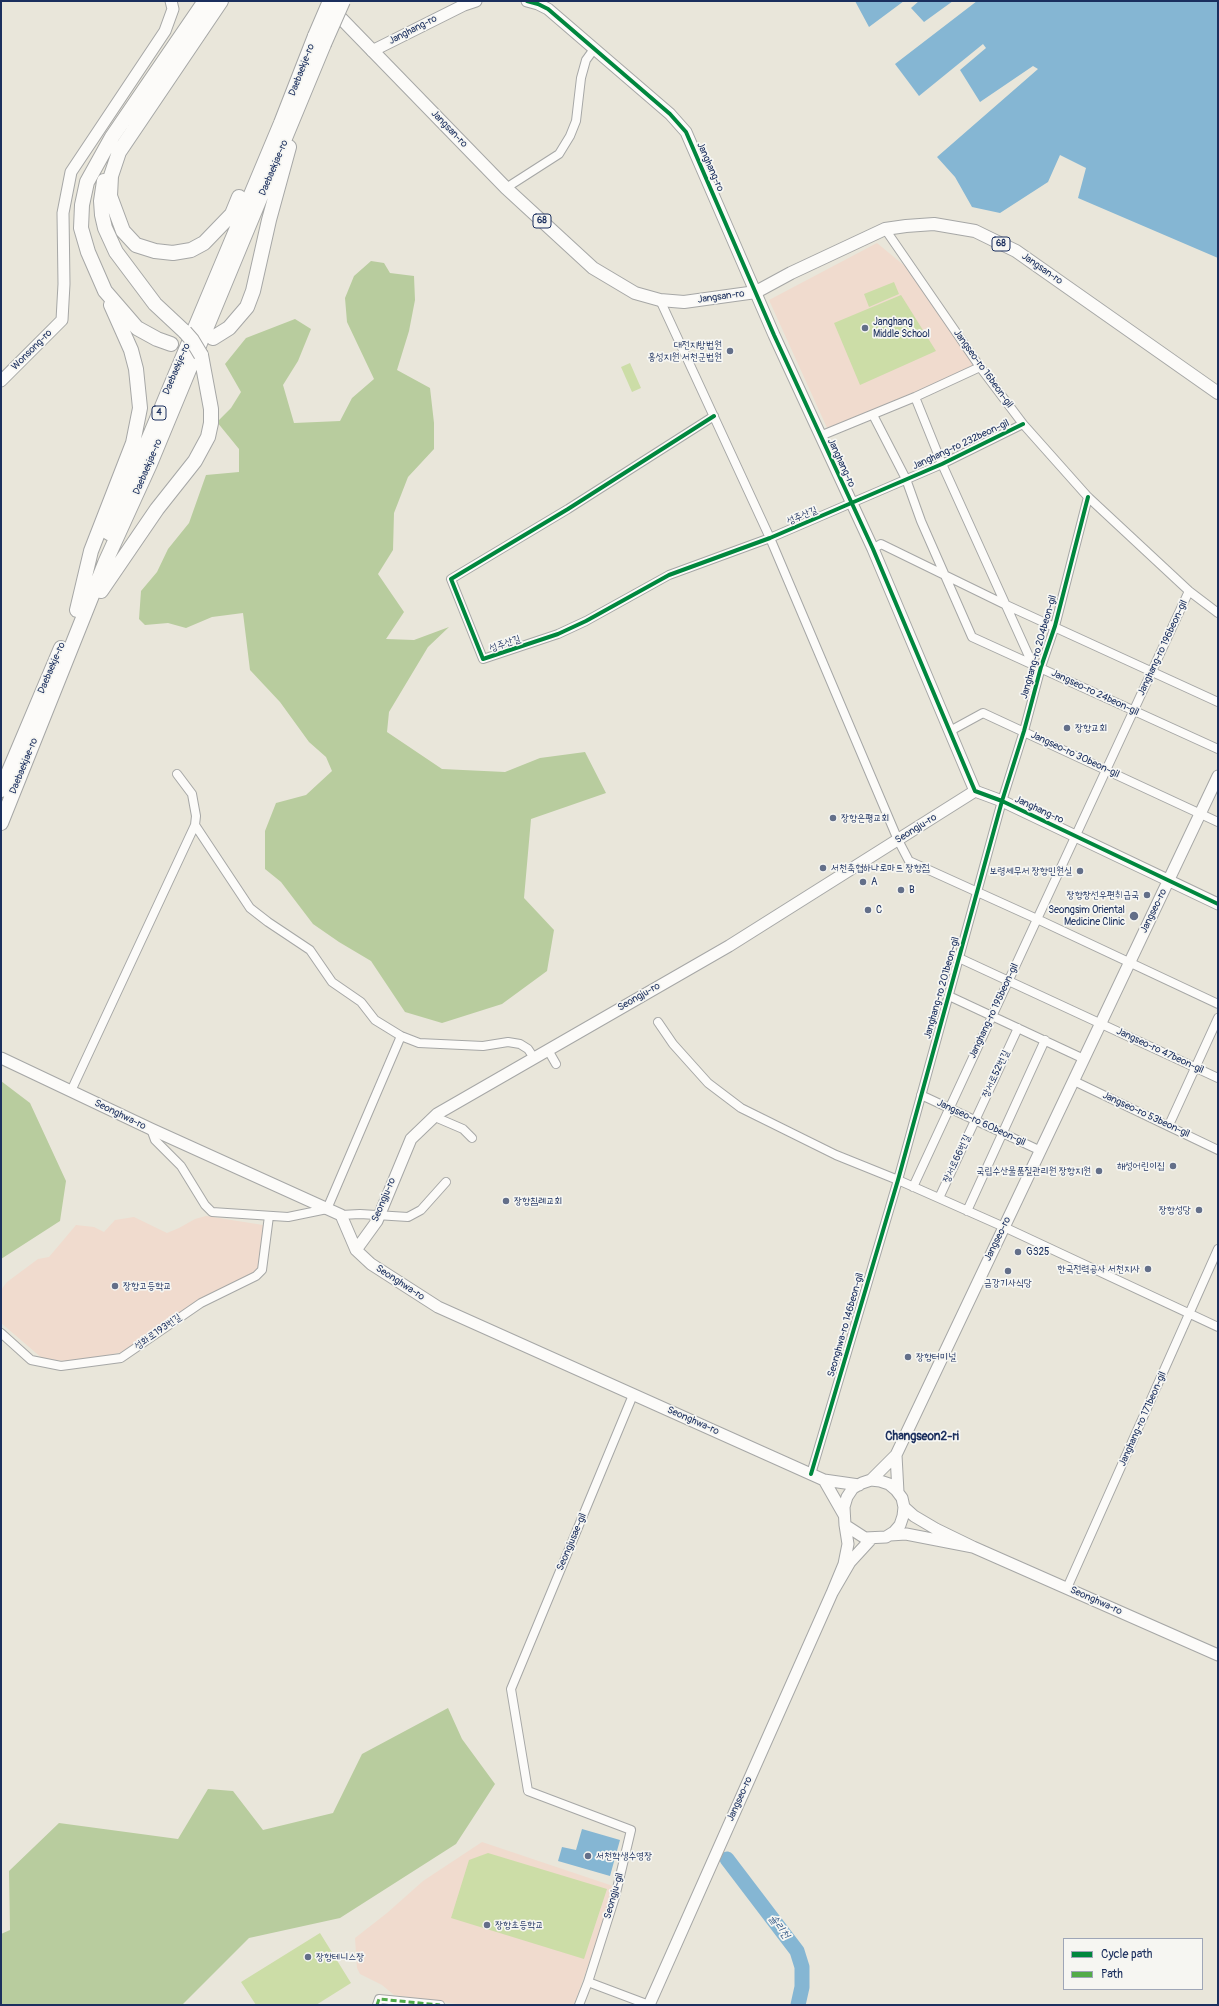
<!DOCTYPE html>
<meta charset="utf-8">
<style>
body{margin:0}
#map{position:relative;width:1219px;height:2006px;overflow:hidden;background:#e9e6da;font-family:Pangolin,sans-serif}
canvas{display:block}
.frame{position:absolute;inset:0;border:2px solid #1b2f5e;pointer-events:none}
.legend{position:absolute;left:1063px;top:1938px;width:140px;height:52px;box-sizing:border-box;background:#f6f6f2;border:1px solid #9ea6b7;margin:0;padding:5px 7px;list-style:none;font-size:12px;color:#1b2f5e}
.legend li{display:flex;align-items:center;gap:8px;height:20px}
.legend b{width:20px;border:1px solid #9ea6b7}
</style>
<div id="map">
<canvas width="1219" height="2006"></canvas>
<div class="frame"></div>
<ul class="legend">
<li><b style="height:5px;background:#00873e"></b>Cycle path</li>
<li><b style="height:5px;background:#52ab49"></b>Path</li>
</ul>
</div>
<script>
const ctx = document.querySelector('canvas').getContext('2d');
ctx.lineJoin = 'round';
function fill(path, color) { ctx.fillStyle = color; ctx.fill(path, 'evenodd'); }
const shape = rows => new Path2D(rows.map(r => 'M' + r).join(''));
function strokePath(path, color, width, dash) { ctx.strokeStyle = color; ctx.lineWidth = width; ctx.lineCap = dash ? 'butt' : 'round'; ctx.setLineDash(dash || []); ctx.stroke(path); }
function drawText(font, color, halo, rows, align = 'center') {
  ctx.font = font + ' Pangolin,"Poor Story",sans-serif'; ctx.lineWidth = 3.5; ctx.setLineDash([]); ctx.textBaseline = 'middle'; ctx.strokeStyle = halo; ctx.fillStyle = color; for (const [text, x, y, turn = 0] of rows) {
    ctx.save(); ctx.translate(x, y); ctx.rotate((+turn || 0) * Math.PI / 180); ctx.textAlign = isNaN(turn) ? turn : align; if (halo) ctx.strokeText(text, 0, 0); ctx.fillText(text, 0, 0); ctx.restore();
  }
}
fill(shape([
 [877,243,906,267,977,368,828,430,769,300],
 [206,1216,263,1225,259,1270,202,1298,122,1352,79,1362,43,1359,1,1323,1,1290,7,1282,38,1259,49,1257,76,1225,94,1227,104,1232,115,1220,134,1217,167,1233,179,1228,195,1219],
 [482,1842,613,1886,611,1901,574,2005,464,2005,394,1995,382,1985,360,1974,357,1968,355,1938,387,1913,423,1881]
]), '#f0dbce');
fill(shape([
 [894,282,899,294,869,307,864,294],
 [901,295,936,351,860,385,834,323],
 [630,363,641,388,632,392,621,367],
 [488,1853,607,1889,584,1959,451,1918,469,1860],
 [320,1933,351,1983,316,2005,256,2005,241,1982]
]), '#ccdda7');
fill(shape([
 [371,261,384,263,390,273,414,276,415,300,409,331,397,370,430,388,434,423,434,449,408,477,394,513,393,550,378,574,404,612,386,639,414,640,449,627,428,647,389,712,387,732,442,769,505,772,540,758,585,752,606,793,531,819,524,898,554,930,547,971,502,1004,442,1023,405,1012,371,961,339,942,313,924,281,882,265,869,265,831,276,803,306,795,332,771,326,757,309,742,280,702,250,670,243,613,212,617,186,628,168,623,145,625,139,619,141,591,157,572,168,549,189,523,206,475,239,472,239,449,217,422,231,408,241,392,225,364,246,338,295,319,311,329,298,361,283,385,294,423,340,421,352,398,374,379,347,322,345,298,354,276],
 [1,1081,30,1103,66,1181,60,1221,1,1259],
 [448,1708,462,1739,495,1784,456,1844,340,1918,249,1938,182,2005,1,2005,1,1934,10,1930,9,1871,59,1823,178,1839,208,1789,233,1791,263,1830,333,1813,362,1754]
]), '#b8cc9e');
fill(shape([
 [855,1,904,1,869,27],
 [919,1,953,1,924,22,911,8],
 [977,1,1218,1,1218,258,1078,198,1086,168,1060,155,1048,182,1000,213,972,207,955,177,937,157,1038,69,1033,66,980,102,960,70,986,48,983,44,919,96,895,64],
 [582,1829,620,1840,610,1876,558,1861,562,1847,576,1850]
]), '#85b6d3');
strokePath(shape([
 [727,1859,797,1951,802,1967,802,1987,798,2005]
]), '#85b6d3', 15);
const street = shape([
 [506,188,559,154,570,136,576,121,581,78,586,60,594,49],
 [885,229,980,367,1023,424,1088,497,1189,591,1218,613],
 [660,300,770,538,898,840,909,861,1037,919,1218,1004],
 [915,397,942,464,1032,663],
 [873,415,906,479,921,521,972,637,1218,749],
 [714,416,568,509,451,579,483,659,558,634,586,621,669,575,770,538,942,464,1023,424],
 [820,436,915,397,980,367],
 [873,549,881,544,1004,604,1218,702],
 [950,731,983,713,1218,822],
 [177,774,192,794,196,816,195,825,250,908,268,922,310,950,332,982,361,1002,375,1020,401,1036,419,1043,483,1046,508,1042,520,1044,528,1049,534,1058],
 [959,958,1218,1078],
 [949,996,1084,1059],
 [658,1022,673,1044,708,1083,741,1108,836,1155,898,1180,1004,1227,1218,1327],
 [548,1050,556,1064],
 [1074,1081,1218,1150],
 [71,1091,195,825],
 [921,1095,1041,1151],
 [435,1117,463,1129,472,1138],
 [1169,1125,1218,1018],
 [151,1129,155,1140,181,1166,205,1205,212,1212,288,1217,327,1209,401,1036],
 [913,1187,1189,591],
 [939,1198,1018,1028],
 [967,1211,1045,1040],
 [341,1215,360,1214,408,1217,421,1210,446,1182],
 [1,1333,31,1360,61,1366,121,1358,201,1303,256,1276,262,1270,269,1216],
 [633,1395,511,1689,528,1791,631,1830,615,1897,588,1982,649,2005],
 [811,1474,898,1180,1002,801,1024,731,1041,667,1055,626,1088,497],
 [1067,1588,1218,1249],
 [377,2005,379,1999,440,2005],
 [579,2005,588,1982]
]);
const secondary = shape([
 [527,1,538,4,548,9,670,114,686,132,774,335,873,549,975,791,1002,801,1218,904],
 [372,51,464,5,476,1],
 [1,381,62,320,64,284,63,213,71,172,165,31,173,9,171,1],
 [1,1058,151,1129,341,1215,356,1250,371,1264,438,1307,824,1480],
 [356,1250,377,1221,411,1139,437,1114,729,946,975,791],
 [896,1455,1218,776],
 [871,1480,880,1481,889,1484,896,1490,902,1498,904,1507,903,1516,900,1525,894,1532,886,1537,865,1538,845,1525,844,1507,847,1497,853,1488,862,1483,871,1480],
 [871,1480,896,1455,898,1492],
 [844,1515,824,1480,859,1485],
 [845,1525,848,1544,844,1564,832,1593,850,1562,872,1538],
 [890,1535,906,1534,973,1547,936,1529,914,1516,904,1507],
 [973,1547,1218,1655],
 [649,2005,832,1593]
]);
const primary = shape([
 [331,8,506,188,593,268,635,293,660,300,684,302,756,292,791,273,885,229,906,226,934,224,975,231,1016,251,1218,393]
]);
const highway = shape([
 [221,1,119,152,111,176,110,196,123,231,136,245,155,251,173,253,191,250,204,243,232,214,239,197],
 [104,181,101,201,102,215,105,228,116,252,155,304,185,332],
 [213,338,229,328,247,307,253,291,269,220,289,147],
 [171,344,157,339,137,328,105,291,88,252,81,228,82,205,87,182,112,137,205,1],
 [109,533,281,123,315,36],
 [101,591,157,509,195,461,208,437,211,423,211,409,201,355],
 [77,610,91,551,133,443,140,408,136,369,131,350,111,305],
 [1,790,61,648],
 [1,823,105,563,150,464,324,44]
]);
strokePath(street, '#a6a7a6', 10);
strokePath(secondary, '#a6a7a6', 13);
strokePath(primary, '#a6a7a6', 14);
strokePath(highway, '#a6a7a6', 16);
strokePath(street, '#fcfbf9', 8);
strokePath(secondary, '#fcfbf9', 11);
strokePath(primary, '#fcfbf9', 12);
strokePath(highway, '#fcfbf9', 14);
const highwayBridge = shape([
 [315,36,330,1],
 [324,44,343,1],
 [185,332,192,340,201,355]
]);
strokePath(highwayBridge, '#a6a7a6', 16, []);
strokePath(highwayBridge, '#fcfbf9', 14);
strokePath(shape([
 [377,2005,379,1999,440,2005]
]), '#52ab49', 3, [6, 3]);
strokePath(shape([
 [527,1,538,4,548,9,670,114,686,132,774,335,873,549,975,791,1002,801,1218,904],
 [714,416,568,509,451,579,483,659,558,634,586,621,669,575,770,538,942,464,1023,424],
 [811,1474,898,1180,1002,801,1024,731,1041,667,1055,626,1088,497]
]), '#00873e', 4);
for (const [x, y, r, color] of [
 [865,328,4,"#636f89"],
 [730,351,4,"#636f89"],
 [1067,728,4,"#636f89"],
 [833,818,4,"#636f89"],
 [823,868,4,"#636f89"],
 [1080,871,4,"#636f89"],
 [863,882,4,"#636f89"],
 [901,890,4,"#636f89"],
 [1147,895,4,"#636f89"],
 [868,910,4,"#636f89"],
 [1134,916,5,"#636f89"],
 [1173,1166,4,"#636f89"],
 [1099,1171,4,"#636f89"],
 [506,1201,4,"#636f89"],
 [1199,1210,4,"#636f89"],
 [1018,1252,4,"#636f89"],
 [1148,1269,4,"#636f89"],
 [1008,1271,4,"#636f89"],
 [115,1286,4,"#636f89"],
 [908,1357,4,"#636f89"],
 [588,1856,4,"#636f89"],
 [487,1925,4,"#636f89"],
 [308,1957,4,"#636f89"]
]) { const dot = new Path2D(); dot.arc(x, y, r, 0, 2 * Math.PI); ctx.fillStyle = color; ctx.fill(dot); strokePath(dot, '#f6f6f2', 1.5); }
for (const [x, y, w] of [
 [542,221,18],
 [1001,244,18],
 [159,413,14]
]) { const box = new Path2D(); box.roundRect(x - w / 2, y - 7, w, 14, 3); ctx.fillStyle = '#f6f6f2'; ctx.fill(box); strokePath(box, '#1b2f5e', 1); }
drawText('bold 9px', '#1b2f5e', null, [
 ["68",542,221],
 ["68",1001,244],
 ["4",159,413]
]);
drawText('10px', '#1b2f5e', '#f6f6f2', [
 ["Janghang-ro",413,30,-27],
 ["Daebaekje-ro",302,70,-69],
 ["Jangsan-ro",449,129,46],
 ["Janghang-ro",710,167,66],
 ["Daebaekjae-ro",274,168,-67],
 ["Jangsan-ro",1042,269,35],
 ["Jangsan-ro",721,297,-8],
 ["Wonsong-ro",32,350,-45],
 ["Daebaekje-ro",177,369,-67],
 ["Jangseo-ro 16beon-gil",983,369,54],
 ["Janghang-ro 232beon-gil",961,445,-25],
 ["Janghang-ro",841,463,65],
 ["Daebaekjae-ro",148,467,-67],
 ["성주산길",802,516,-23],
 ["성주산길",505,644,-19],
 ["Janghang-ro 204beon-gil",1039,647,-74],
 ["Janghang-ro 196beon-gil",1163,648,-65],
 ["Daebaekje-ro",52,668,-67],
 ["Jangseo-ro 24beon-gil",1095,693,25],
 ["Jangseo-ro 30beon-gil",1075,755,25],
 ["Daebaekjae-ro",24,766,-68],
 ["Janghang-ro",1039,810,25],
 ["Seongju-ro",916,829,-32],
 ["Jangseo-ro",1154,911,-64],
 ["Janghang-ro 201beon-gil",942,988,-74],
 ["Seongju-ro",639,997,-30],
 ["Janghang-ro 195beon-gil",994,1011,-65],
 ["Jangseo-ro 47beon-gil",1160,1051,25],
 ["장서로52번길",996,1074,-65],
 ["Seonghwa-ro",120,1115,26],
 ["Jangseo-ro 53beon-gil",1146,1115,25],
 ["Jangseo-ro 60beon-gil",981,1123,25],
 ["장서로66번길",957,1159,-65],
 ["Seongju-ro",384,1200,-67],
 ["Jangseo-ro",998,1239,-64],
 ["Seonghwa-ro",400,1283,33],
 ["Seonghwa-ro 146beon-gil",846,1325,-74],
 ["성화로193번길",158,1332,-35],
 ["Janghang-ro 171beon-gil",1143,1419,-66],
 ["Seonghwa-ro",693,1421,24],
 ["Seongjusae-gil",572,1542,-67],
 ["Seonghwa-ro",1096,1601,24],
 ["Jangseo-ro",740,1799,-66],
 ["Seongju-gil",614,1896,-74]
]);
drawText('10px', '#1b2f5e', '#f6f6f2', [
 ["Janghang",873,322],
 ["Middle School",873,334],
 ["대전지방법원",722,345,"right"],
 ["홍성지원 서천군법원",722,357,"right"],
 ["장항교회",1075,728],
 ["장항은평교회",841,818],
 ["서천축협하나로마트 장항점",831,868],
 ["보령세무서 장항민원실",1072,871,"right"],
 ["A",871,882],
 ["B",909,890],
 ["장항창선우편취급국",1139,895,"right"],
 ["C",876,910],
 ["Seongsim Oriental",1125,910,"right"],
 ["Medicine Clinic",1125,922,"right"],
 ["해성어린이집",1165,1166,"right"],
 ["국립수산물품질관리원 장항지원",1091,1171,"right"],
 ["장항침례교회",514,1201],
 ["장항성당",1191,1210,"right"],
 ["GS25",1026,1252],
 ["한국전력공사 서천지사",1140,1269,"right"],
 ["금강기사식당",1008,1283,"center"],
 ["장항고등학교",123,1286],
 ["장항터미널",916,1357],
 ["서천학생수영장",596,1856],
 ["장항초등학교",495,1925],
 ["장항테니스장",316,1957]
], 'left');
drawText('italic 11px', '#315786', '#f6f6f2', [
 ["솔리천",779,1927,53]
]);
drawText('bold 12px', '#1b2f5e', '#f6f6f2', [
 ["Changseon2-ri",922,1437]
]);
</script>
